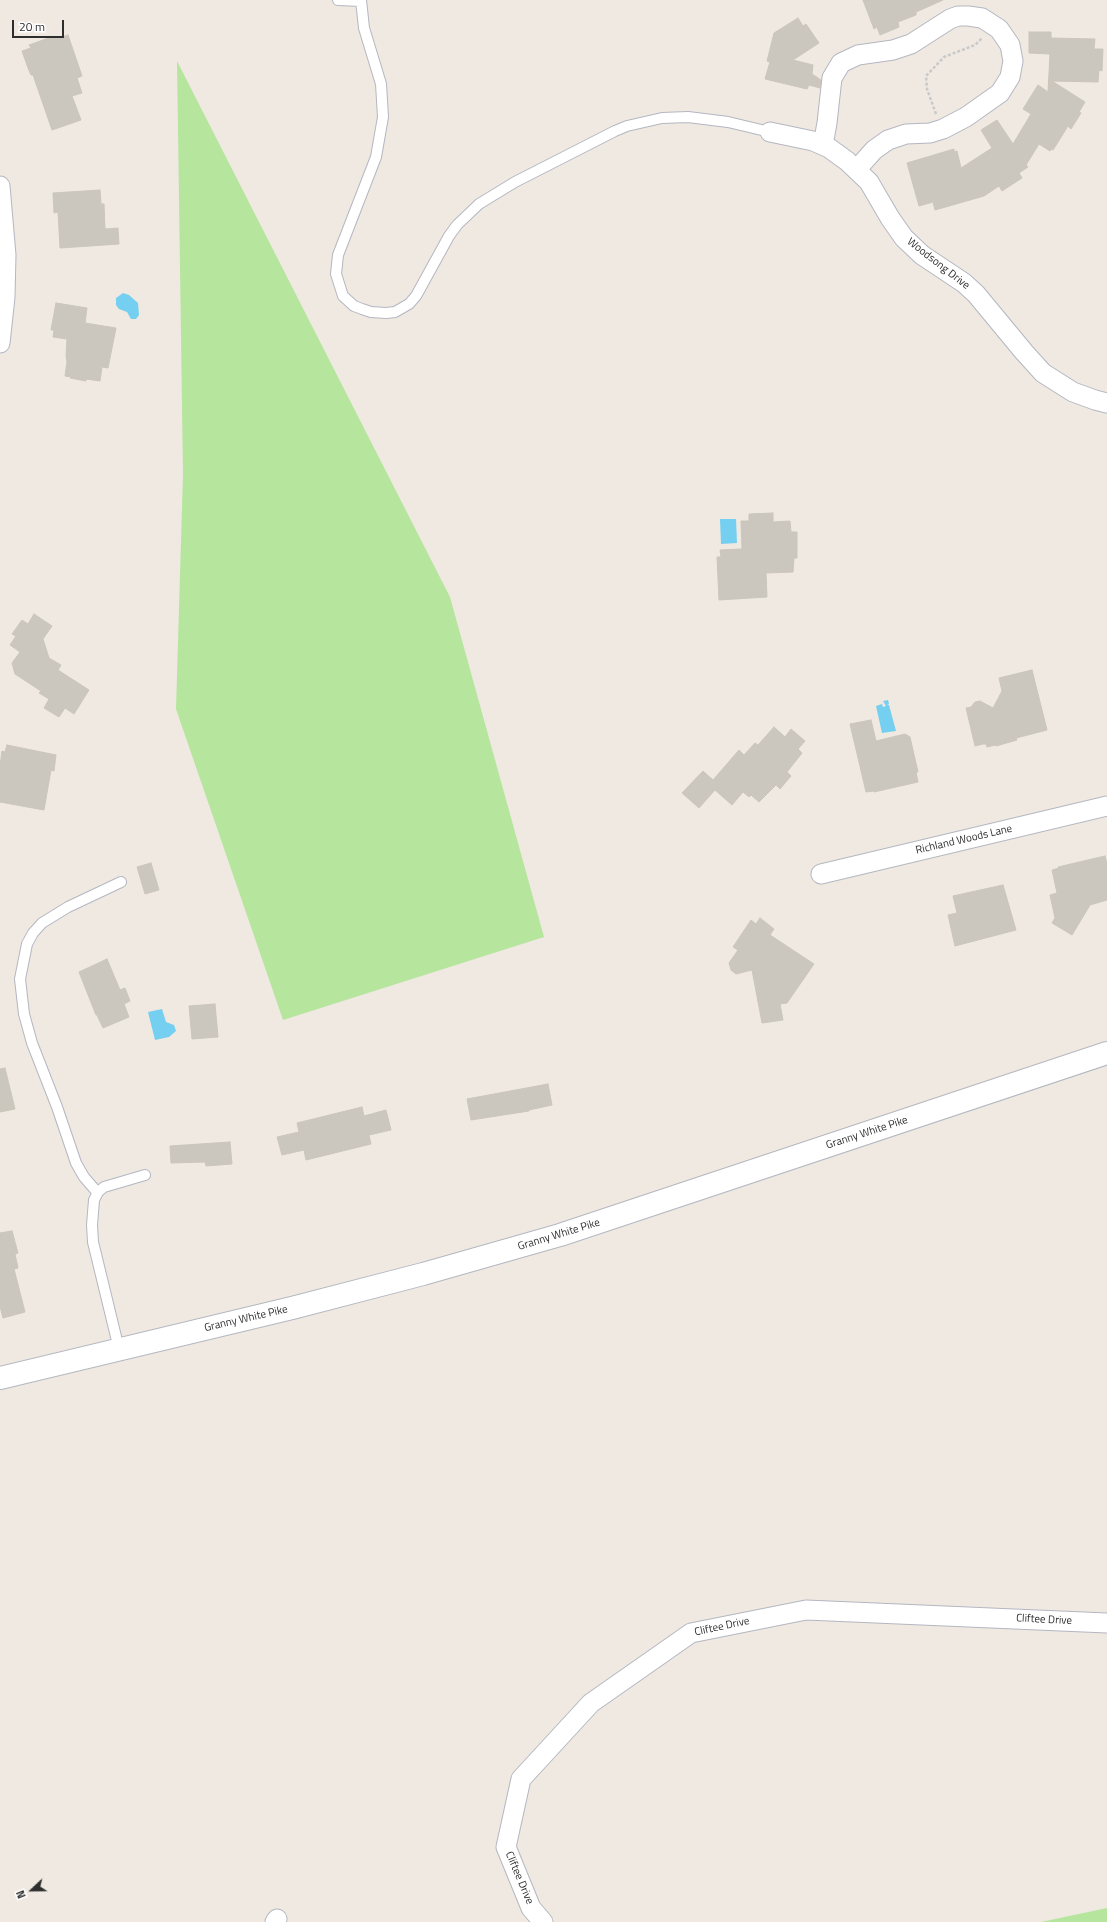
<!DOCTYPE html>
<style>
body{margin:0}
#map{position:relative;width:1107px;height:1922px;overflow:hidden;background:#efe9e1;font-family:"Titillium Web",sans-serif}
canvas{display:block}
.north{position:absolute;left:12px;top:1870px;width:40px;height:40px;-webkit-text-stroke:3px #fff;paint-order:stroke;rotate:248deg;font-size:11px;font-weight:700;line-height:16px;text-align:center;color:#2e2e2e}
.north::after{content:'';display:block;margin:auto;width:14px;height:18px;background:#2e2e2e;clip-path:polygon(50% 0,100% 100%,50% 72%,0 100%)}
.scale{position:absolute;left:12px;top:20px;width:52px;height:18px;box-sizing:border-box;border:2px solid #2e2e2e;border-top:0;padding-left:5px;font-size:12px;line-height:14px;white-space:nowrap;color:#2e2e2e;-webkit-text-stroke:3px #fff;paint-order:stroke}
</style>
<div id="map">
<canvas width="1107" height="1922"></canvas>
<div class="north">N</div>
<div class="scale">20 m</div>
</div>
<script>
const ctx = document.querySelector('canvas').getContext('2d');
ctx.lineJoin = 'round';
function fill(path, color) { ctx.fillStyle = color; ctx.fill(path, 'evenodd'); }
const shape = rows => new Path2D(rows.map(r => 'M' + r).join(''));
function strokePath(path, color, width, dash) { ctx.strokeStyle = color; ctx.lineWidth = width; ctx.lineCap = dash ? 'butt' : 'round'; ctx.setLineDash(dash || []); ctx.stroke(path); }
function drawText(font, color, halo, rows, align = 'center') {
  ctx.font = font + ' "Titillium Web",sans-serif'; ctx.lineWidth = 4; ctx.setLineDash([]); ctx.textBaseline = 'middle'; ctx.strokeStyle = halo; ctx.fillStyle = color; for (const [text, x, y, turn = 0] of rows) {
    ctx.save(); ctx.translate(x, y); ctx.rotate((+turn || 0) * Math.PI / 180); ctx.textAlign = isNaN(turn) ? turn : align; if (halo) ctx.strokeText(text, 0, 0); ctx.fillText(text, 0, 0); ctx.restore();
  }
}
fill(shape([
 [177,61,450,597,544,937,283,1020,176,709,183,474],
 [1107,1908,1107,1922,1041,1922]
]), '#b6e59e');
fill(shape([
 [123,293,129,295,138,303,139,315,136,319,131,319,127,312,119,309,116,305,116,298],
 [720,519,736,519,737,543,721,544],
 [888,700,889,704,887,705,889,705,896,731,882,733,876,706,882,704,883,707,886,706,883,701],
 [162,1009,166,1022,174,1025,176,1031,169,1037,155,1040,148,1012]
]), '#75cff0');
const building = shape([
 [863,0,943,0,916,12,916,15,898,22,899,27,880,35,877,27,874,29,863,0],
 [798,18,803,26,806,24,819,43,793,60,813,65,812,74,821,80,820,88,809,85,807,89,765,79,770,62,767,61,774,33,798,18],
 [1029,32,1051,32,1051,38,1095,39,1094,49,1103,49,1102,71,1099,70,1098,82,1052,81,1085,102,1079,112,1081,113,1071,129,1068,126,1053,150,1051,149,1050,151,1039,144,1026,165,1028,167,1019,173,1022,178,1002,191,999,186,984,196,935,210,933,202,919,206,907,163,954,149,954,152,957,151,961,168,992,148,981,130,997,120,1013,144,1031,114,1023,109,1038,85,1048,92,1050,54,1029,53,1029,32],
 [68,35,82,76,77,78,82,93,72,96,81,120,52,130,33,75,31,75,28,68,22,51,31,48,29,45,54,36,56,39,68,35],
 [100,190,101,204,104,204,105,229,118,228,119,244,60,248,58,212,54,213,53,193,100,190],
 [56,303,87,308,85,323,116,328,108,368,102,367,100,381,86,379,86,381,70,378,71,377,65,376,67,362,66,356,67,339,53,337,54,330,51,330,56,303],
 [773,513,773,522,790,521,791,532,797,532,797,558,794,558,793,572,766,573,767,597,719,600,717,557,721,557,720,550,742,549,741,521,749,521,749,514,773,513],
 [34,614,52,626,43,639,49,658,61,665,58,670,89,690,74,714,65,708,59,717,44,708,49,699,39,693,41,691,15,674,12,663,20,652,10,645,16,636,12,634,22,620,28,624,34,614],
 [1032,670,1047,730,1016,738,1017,740,996,746,995,745,987,747,986,744,983,744,975,746,966,708,971,707,975,702,980,701,993,708,1002,691,999,678,1032,670],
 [871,720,876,741,905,734,910,737,918,772,916,772,918,782,874,792,874,791,866,792,850,724,871,720],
 [774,727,785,737,791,729,805,741,798,749,802,753,787,772,791,776,780,789,776,785,759,802,751,795,749,797,743,792,732,805,715,790,699,808,682,793,703,771,713,780,739,750,744,755,755,743,758,745,774,727],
 [7,745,56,755,54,771,51,770,44,810,0,802,0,766,2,751,5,752,7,745],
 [1105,856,1107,864,1107,900,1090,905,1072,935,1052,923,1055,918,1050,895,1057,893,1052,870,1059,868,1058,867,1105,856],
 [151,863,159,890,145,894,137,867,151,863],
 [1003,885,1016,930,955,946,948,915,957,913,953,896,1003,885],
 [760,918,774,929,770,935,814,964,787,1003,780,1004,783,1020,762,1023,752,970,736,974,731,970,729,963,738,950,733,947,751,920,756,924,760,918],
 [107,959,120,990,125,988,130,1001,124,1004,129,1017,103,1028,97,1015,96,1015,79,972,107,959],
 [215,1004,218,1037,192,1039,189,1006,215,1004],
 [5,1068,15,1109,0,1112,0,1069,5,1068],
 [548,1084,552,1105,529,1110,529,1111,471,1120,467,1099,548,1084],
 [362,1107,364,1116,386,1110,391,1130,369,1135,371,1144,306,1160,304,1150,282,1155,277,1137,299,1132,297,1123,362,1107],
 [230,1142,232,1164,206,1166,205,1162,171,1163,170,1146,230,1142],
 [12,1231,18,1253,15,1254,18,1268,14,1269,25,1312,3,1318,0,1306,0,1233,12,1231]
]);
fill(building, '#cbc7bf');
strokePath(building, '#cbc5ba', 1);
const service = shape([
 [338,0,361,1],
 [361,0,364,28,381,84,383,117,376,157,338,255,336,274,343,296,354,306,362,309,371,312,386,313,395,312,409,304,416,296,449,236,457,225,479,204,515,182,615,131,627,126,662,118,688,117,728,122,770,132],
 [97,1192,84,1177,76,1163,57,1107,32,1043,24,1014,20,979,27,944,33,933,42,923,68,907,121,882],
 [119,1349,93,1242,92,1225,94,1200,98,1192,104,1187,145,1175]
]);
const minor = shape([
 [770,132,813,141,829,148,847,161,869,182,890,218,904,238,922,255,964,283,976,294,1024,352,1043,373,1073,392,1095,400,1107,403],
 [823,145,827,123,832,78,841,63,858,55,893,50,911,44,950,19,958,16,968,16,982,18,999,29,1010,45,1013,61,1010,77,1000,93,966,117,943,129,930,133,906,134,888,140,874,150,857,169],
 [0,186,6,255,5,297,0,343],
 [821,874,1107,806],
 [275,1922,277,1919],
 [543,1922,531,1908,506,1847,521,1779,591,1703,691,1633,806,1610,1107,1623]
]);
const secondary = shape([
 [0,1378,292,1308,423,1274,560,1235,1107,1053]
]);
strokePath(service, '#b4b7c1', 12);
strokePath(minor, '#b4b7c1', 21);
strokePath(secondary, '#b4b7c1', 24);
strokePath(shape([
 [936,114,927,89,926,76,944,57,975,45,982,38]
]), '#c9c9c9', 2.5, [3, 2]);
strokePath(service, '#fff', 10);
strokePath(minor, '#fff', 19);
strokePath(secondary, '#fff', 22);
drawText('11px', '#2e2e2e', '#fff', [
 ["Woodsong Drive",938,264,38],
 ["Richland Woods Lane",964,840,-13],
 ["Granny White Pike",867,1133,-18],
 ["Granny White Pike",559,1235,-17],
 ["Granny White Pike",246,1319,-13],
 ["Cliftee Drive",1044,1620,3],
 ["Cliftee Drive",722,1627,-12],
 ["Cliftee Drive",519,1878,67]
]);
</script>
